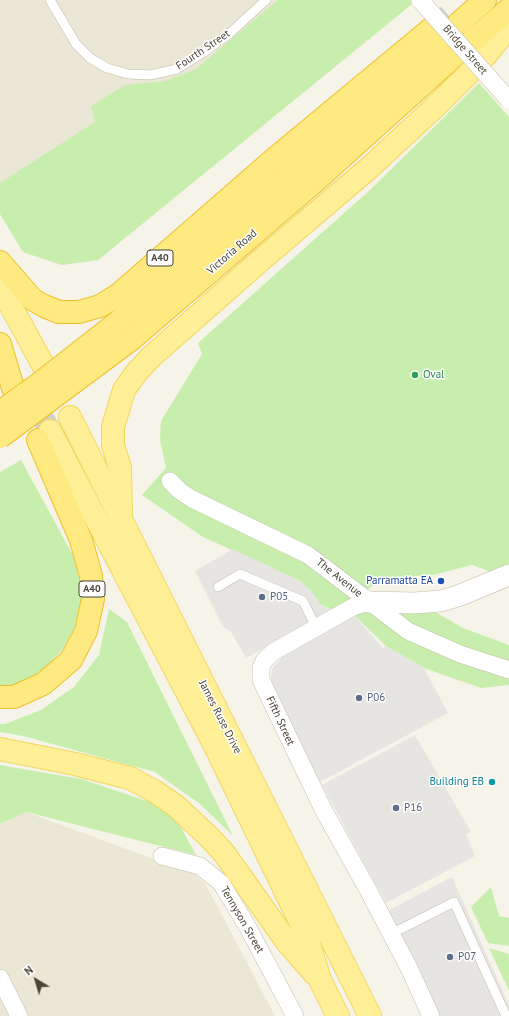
<!DOCTYPE html>
<style>
body{margin:0}
#map{position:relative;width:509px;height:1016px;overflow:hidden;background:#f6f4e9;font-family:"PT Sans",sans-serif}
canvas{display:block}
.north{position:absolute;left:16px;top:960px;width:40px;height:40px;-webkit-text-stroke:3px #fff;paint-order:stroke;rotate:322deg;font-size:11px;font-weight:700;line-height:16px;text-align:center;color:#4a4536}
.north::after{content:'';display:block;margin:auto;width:14px;height:18px;background:#4a4536;clip-path:polygon(50% 0,100% 100%,50% 72%,0 100%)}
</style>
<div id="map">
<canvas width="509" height="1016"></canvas>
<div class="north">N</div>
</div>
<script>
const ctx = document.querySelector('canvas').getContext('2d');
ctx.lineJoin = 'round';
function fill(path, color) { ctx.fillStyle = color; ctx.fill(path, 'evenodd'); }
const shape = rows => new Path2D(rows.map(r => 'M' + r).join(''));
function strokePath(path, color, width, dash) { ctx.strokeStyle = color; ctx.lineWidth = width; ctx.lineCap = dash ? 'butt' : 'round'; ctx.setLineDash(dash || []); ctx.stroke(path); }
function drawText(font, color, halo, rows, align = 'center') {
  ctx.font = font + ' "PT Sans",sans-serif'; ctx.lineWidth = 3; ctx.setLineDash([]); ctx.textBaseline = 'middle'; ctx.strokeStyle = halo; ctx.fillStyle = color; for (const [text, x, y, turn = 0] of rows) {
    ctx.save(); ctx.translate(x, y); ctx.rotate((+turn || 0) * Math.PI / 180); ctx.textAlign = isNaN(turn) ? turn : align; if (halo) ctx.strokeText(text, 0, 0); ctx.fillText(text, 0, 0); ctx.restore();
  }
}
fill(shape([
 [0,0,417,0,98,260,62,265,23,252,0,214],
 [26,812,194,874,205,883,275,1016,0,1016,0,824]
]), '#eae7d6');
fill(shape([
 [278,0,417,0,98,260,62,265,23,252,0,214,0,183,95,122,91,106,125,85,165,81,196,69],
 [479,83,509,117,509,567,494,573,472,565,433,575,381,579,356,598,385,617,430,609,463,628,509,645,509,685,481,688,424,668,386,646,355,616,333,611,320,604,311,591,300,581,203,537,142,495,166,468,160,440,161,421,202,354,198,343,370,190],
 [21,460,75,559,83,598,74,628,62,650,43,671,14,688,0,688,0,472],
 [109,609,127,622,233,836,200,804,155,772,23,736,0,732,0,724,5,724,41,710,74,687,99,655],
 [0,765,81,779,171,809,196,855,26,812,0,824],
 [491,887,499,916,509,918,509,946,488,943,471,907],
 [489,948,509,954,509,991]
]), '#c8eeae');
fill(shape([
 [233,549,300,581,311,591,320,604,333,611,246,658,231,632,223,627,195,571],
 [355,616,383,648,386,646,424,668,448,713,320,782,274,690,271,679,272,669,282,657],
 [415,735,471,832,466,834,475,856,386,903,322,785],
 [452,877,509,1005,509,1016,440,1016,389,910]
]), '#e7e5e1');
strokePath(shape([
 [23,380,50,431]
]), '#d4d1c5', 22, [22, 11]);
strokePath(shape([
 [431,29,449,14]
]), '#d4d1c5', 22, [22, 11]);
const service = shape([
 [50,0,76,44,90,58,107,68,128,74,150,75,177,69,204,52,230,33,266,0],
 [218,587,240,574,303,601,316,627],
 [391,934,454,902,506,1016]
]);
const minor = shape([
 [170,481,180,491,192,499,308,555,408,631,460,654,509,670],
 [369,602,353,607,273,652,264,661,261,668,261,680,324,811,367,888,409,968,431,1016],
 [162,856,200,866,221,883,246,924,295,1016],
 [0,978,19,1016]
]);
const tertiary = shape([
 [369,602,414,603,441,601,458,596,509,575]
]);
const primary = shape([
 [485,56,509,27],
 [0,286,43,365],
 [70,417,370,1016],
 [50,431,215,746,306,934,320,980,338,1016],
 [121,514,120,468,113,445,113,427,124,390,136,373,152,356,261,260,369,168,437,105,470,72],
 [0,749,75,764,130,778,154,791,176,806,208,836,224,853,287,942,314,973]
]);
const trunk = shape([
 [458,24,485,0],
 [472,41,509,9],
 [0,262,32,299,44,306,59,312,79,312,100,306,118,295,273,160,431,29],
 [118,322,287,177,440,39],
 [133,338,313,183,455,55],
 [0,344,13,388],
 [0,697,14,697,43,684,71,660,86,631,93,599,91,576,81,540,38,440]
]);
strokePath(service, '#c2bdaa', 10);
strokePath(minor, '#c2bdaa', 18);
strokePath(tertiary, '#c2bdaa', 22);
strokePath(primary, '#f0d75d', 24);
strokePath(trunk, '#edc02c', 24);
strokePath(service, '#fff', 9);
strokePath(minor, '#fff', 17);
strokePath(tertiary, '#fff', 21);
strokePath(primary, '#fff098', 22);
strokePath(trunk, '#ffe981', 22);
const minorBridge = shape([
 [420,0,509,100]
]);
const trunkBridge = shape([
 [0,412,39,384,118,322],
 [0,437,133,338]
]);
strokePath(minorBridge, '#c2bdaa', 18, []);
strokePath(trunkBridge, '#edc02c', 24, []);
strokePath(minorBridge, '#fff', 17);
strokePath(trunkBridge, '#ffe981', 22);
for (const [x, y, r, color] of [
 [415,375,4,"#2e9e5b"],
 [441,581,4,"#1a4fb4"],
 [262,597,4,"#5c6f8a"],
 [359,698,4,"#5c6f8a"],
 [492,782,4,"#0f9aa8"],
 [396,808,4,"#5c6f8a"],
 [450,957,4,"#5c6f8a"]
]) { const dot = new Path2D(); dot.arc(x, y, r, 0, 2 * Math.PI); ctx.fillStyle = color; ctx.fill(dot); strokePath(dot, '#fff', 1.5); }
for (const [x, y, w] of [
 [160,258,26],
 [92,589,26]
]) { const box = new Path2D(); box.roundRect(x - w / 2, y - 8, w, 16, 3); ctx.fillStyle = '#fff'; ctx.fill(box); strokePath(box, '#4a4536', 1); }
drawText('bold 10px', '#4a4536', null, [
 ["A40",160,258],
 ["A40",92,589]
]);
drawText('11px', '#4a4536', '#fff', [
 ["Fourth Street",203,50,-34],
 ["Bridge Street",465,50,49],
 ["Victoria Road",232,252,-41],
 ["The Avenue",339,578,38],
 ["James Ruse Drive",220,717,63],
 ["Fifth Street",280,721,65],
 ["Tennyson Street",242,920,60]
]);
drawText('11px', '#27864d', '#fff', [
 ["Oval",423,375]
], 'left');
drawText('11px', '#164399', '#fff', [
 ["Parramatta EA",433,581]
], 'right');
drawText('11px', '#4e5e75', '#fff', [
 ["P05",270,597],
 ["P06",367,698],
 ["P16",404,808],
 ["P07",458,957]
], 'left');
drawText('11px', '#0d838f', '#fff', [
 ["Building EB",484,782]
], 'right');
</script>
